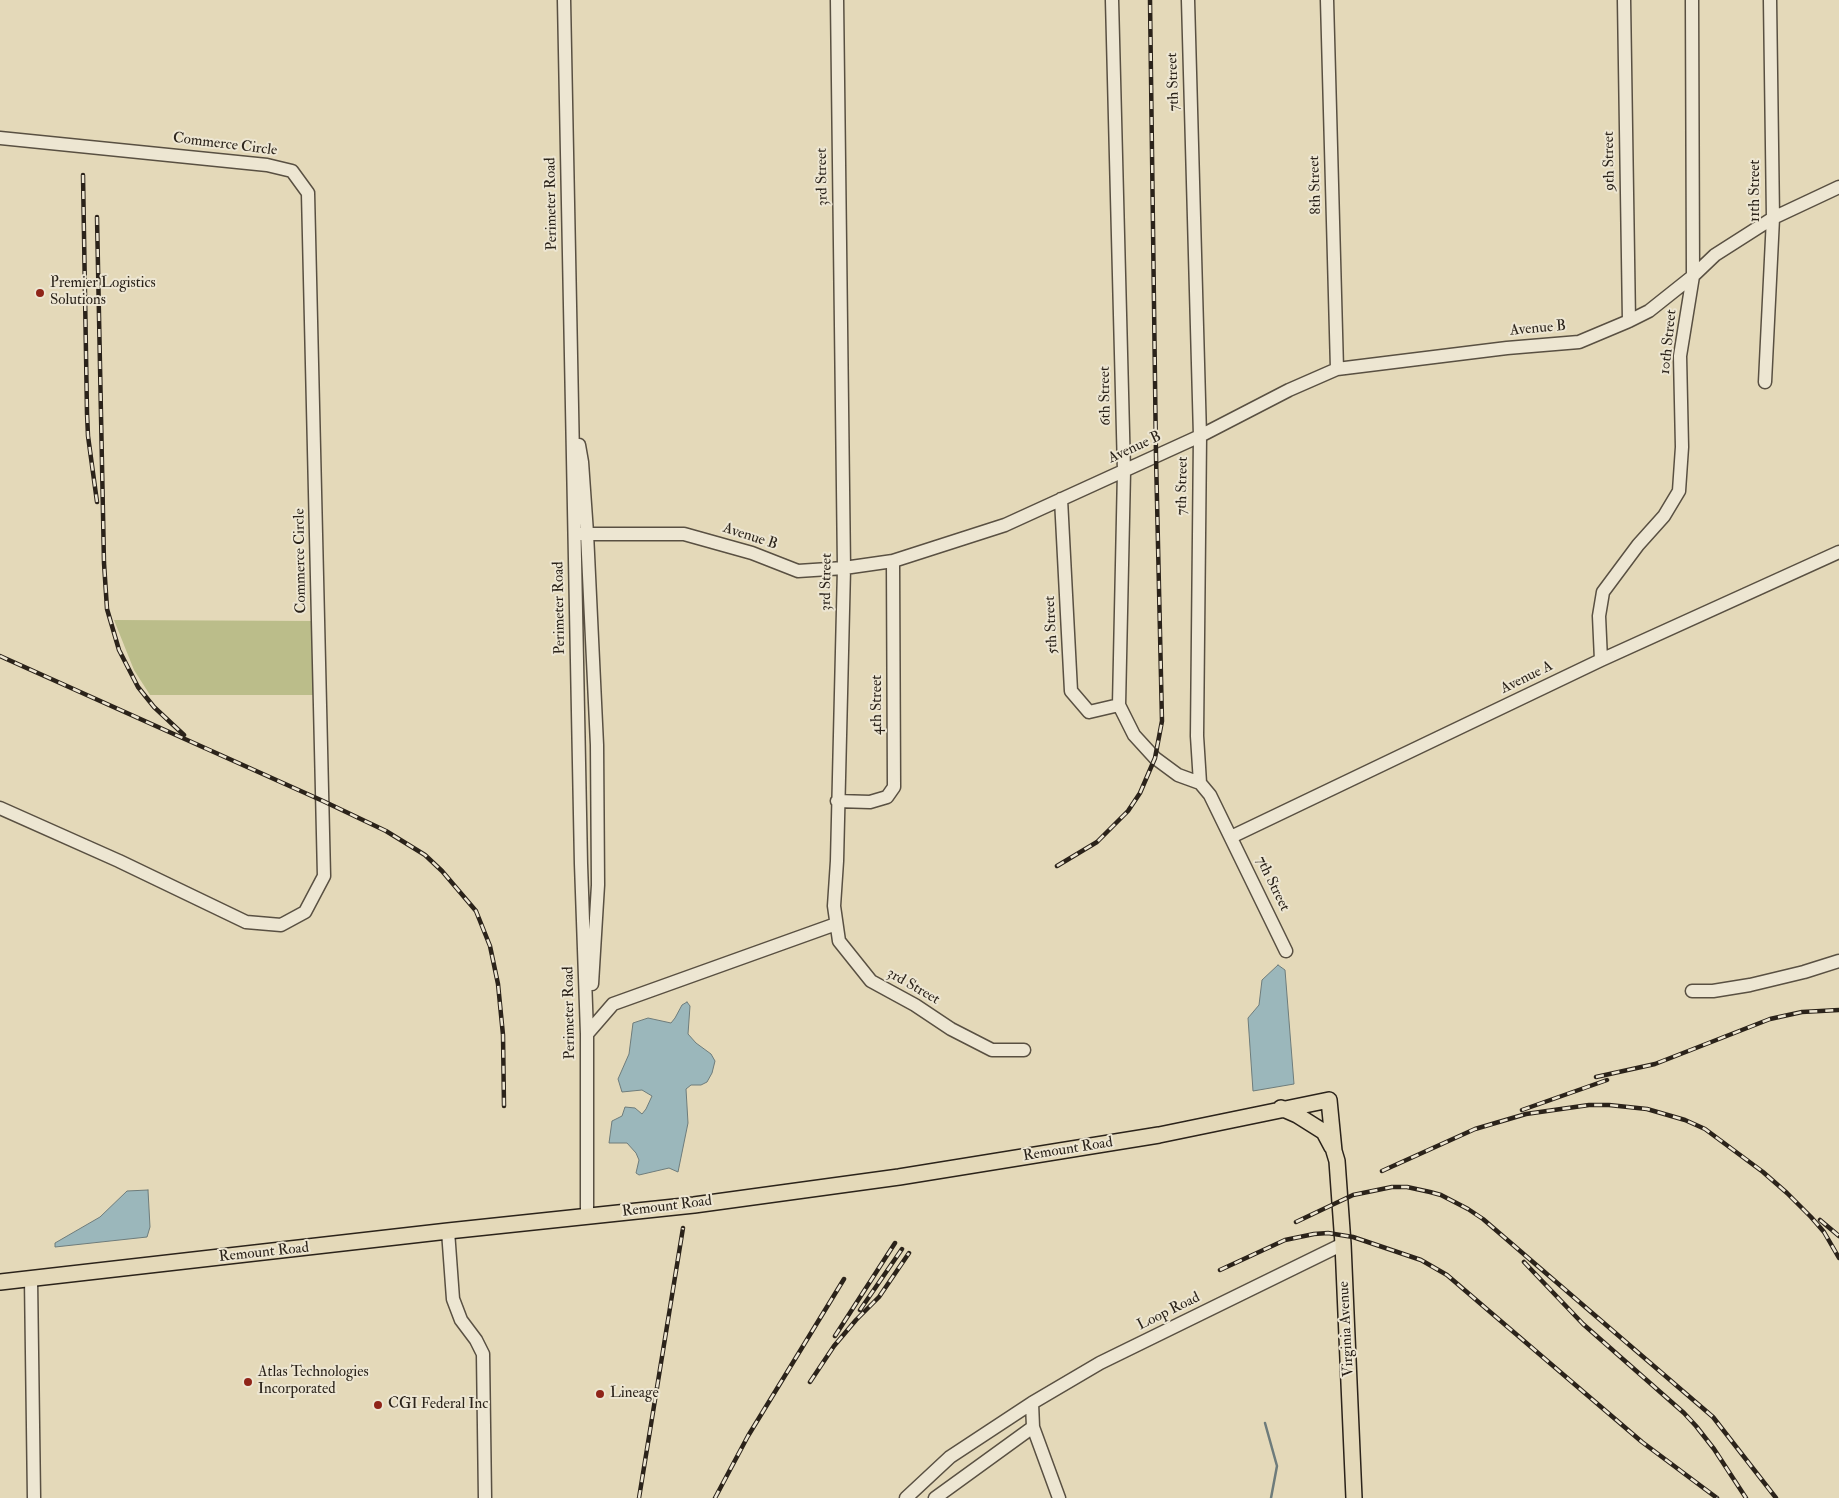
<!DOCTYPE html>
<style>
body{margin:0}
canvas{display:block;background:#e4d9b9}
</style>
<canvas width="1839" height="1498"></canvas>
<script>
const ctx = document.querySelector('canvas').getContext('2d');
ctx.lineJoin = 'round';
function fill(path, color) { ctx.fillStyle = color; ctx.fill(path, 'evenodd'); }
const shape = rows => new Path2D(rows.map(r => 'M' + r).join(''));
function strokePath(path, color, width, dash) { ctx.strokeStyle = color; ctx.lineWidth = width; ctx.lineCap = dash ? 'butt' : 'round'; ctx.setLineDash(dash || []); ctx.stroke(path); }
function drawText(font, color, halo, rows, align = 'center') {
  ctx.font = font + ' "IM FELL Double Pica",serif'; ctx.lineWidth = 4; ctx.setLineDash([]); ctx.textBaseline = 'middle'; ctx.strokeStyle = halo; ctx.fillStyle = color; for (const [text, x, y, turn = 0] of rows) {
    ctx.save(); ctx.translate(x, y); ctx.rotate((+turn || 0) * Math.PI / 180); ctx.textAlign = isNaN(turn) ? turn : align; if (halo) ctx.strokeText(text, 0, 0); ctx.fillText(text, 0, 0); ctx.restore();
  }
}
fill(shape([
 [114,620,314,621,316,695,150,695,134,670]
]), '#bbbd8a');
const water = shape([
 [1278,965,1285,970,1294,1084,1253,1091,1248,1018,1259,1005,1262,980,1278,965],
 [687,1002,690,1006,688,1034,696,1043,711,1054,715,1061,712,1073,707,1082,701,1085,691,1085,686,1089,688,1123,678,1172,669,1168,639,1175,636,1173,639,1160,636,1153,627,1143,609,1143,612,1121,622,1116,625,1107,635,1108,642,1114,646,1109,652,1096,642,1090,622,1092,618,1079,629,1054,633,1023,648,1018,671,1023,675,1018,682,1005,687,1002],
 [148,1190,150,1227,147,1237,55,1247,55,1243,100,1217,127,1191,148,1190]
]);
fill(water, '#9bb7bb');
strokePath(water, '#6e7c7b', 1);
strokePath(shape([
 [1265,1423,1277,1466,1271,1498]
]), '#6e7c7b', 2.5);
const minor = shape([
 [564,0,581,864,587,1034,587,1216],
 [837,0,844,568,837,861,834,906,839,941,871,981,915,1005,951,1029,992,1050,1024,1050],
 [1112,0,1124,471,1119,705,1134,735,1155,758,1178,775,1200,783],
 [1188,0,1200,436,1197,736,1200,783,1210,795,1286,951],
 [1327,0,1337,369],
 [1624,0,1629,321],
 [0,138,267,165,292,171,308,193,324,876,305,912,281,925,246,922,119,861,0,808],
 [1765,382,1773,218,1770,0],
 [579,445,582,462,587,533,597,745,598,885,592,984],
 [1061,499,1071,691,1089,712,1119,705],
 [575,534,684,534,752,553,798,571,844,568,893,561,1005,525,1200,436,1289,390,1337,369,1507,348,1579,342,1629,321,1649,311,1693,276,1715,255,1773,218,1839,187],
 [1601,660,1599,616,1603,592,1638,545,1664,516,1679,491,1682,447,1680,356,1693,276,1692,0],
 [837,801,870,802,887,797,894,787,893,561],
 [1231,837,1601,660,1839,552],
 [1692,991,1713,991,1750,985,1804,972,1839,961],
 [587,1034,613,1004,836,924],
 [448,1231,453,1299,461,1320,476,1340,483,1354,485,1498],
 [31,1279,34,1498],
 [1033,1427,1059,1498],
 [906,1498,950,1457,1032,1403],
 [935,1498,1033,1427,1032,1403,1100,1363,1343,1244]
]);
const major = shape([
 [1281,1108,1297,1115,1324,1132,1332,1147],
 [0,1282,448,1231,694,1205,899,1177,1159,1135,1329,1100,1334,1151,1337,1161,1343,1244,1354,1498]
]);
strokePath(minor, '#595042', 15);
strokePath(major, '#2b231a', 18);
strokePath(minor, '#ede6d2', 12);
strokePath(major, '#e4d9b9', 15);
const rail = shape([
 [83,175,87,413,88,436,97,502],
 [97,217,104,563,107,609,119,650,138,687,154,707,184,735],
 [0,656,323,801,386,831,425,855,442,871,476,911,490,946,498,984,503,1035,504,1106],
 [1057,866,1097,842,1128,811,1140,793,1155,758,1162,721,1156,456,1150,0],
 [1596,1077,1655,1064,1770,1019,1802,1012,1839,1010],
 [1522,1110,1607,1080],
 [1382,1171,1475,1129,1526,1114,1589,1105,1609,1105,1647,1109,1685,1120,1705,1129,1763,1172,1787,1193,1811,1217,1824,1232,1839,1258],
 [1820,1220,1839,1236],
 [1296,1222,1353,1195,1392,1187,1407,1187,1430,1192,1441,1195,1468,1209,1483,1219,1713,1417,1776,1498],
 [1524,1262,1583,1324,1684,1413,1696,1426,1714,1449,1746,1498],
 [1220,1270,1285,1240,1314,1234,1328,1233,1353,1237,1421,1260,1447,1275,1642,1442,1717,1498],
 [860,1310,902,1249],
 [835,1336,895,1243],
 [810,1382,834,1346,856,1320,879,1297,909,1253],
 [639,1498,683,1228],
 [715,1498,748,1436,844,1279]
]);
strokePath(rail, '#2b231a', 4.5);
strokePath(rail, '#ede6d2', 2.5, [8]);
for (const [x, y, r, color] of [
 [40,293,5,"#8f2418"],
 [248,1382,5,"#8f2418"],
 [600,1394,5,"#8f2418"],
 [378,1405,5,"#8f2418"]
]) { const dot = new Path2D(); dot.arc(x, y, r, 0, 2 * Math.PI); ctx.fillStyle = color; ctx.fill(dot); strokePath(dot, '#ede6d2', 2); }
drawText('15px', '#2b231a', '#ede6d2', [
 ["7th Street",1174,82,-92],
 ["Commerce Circle",225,145,7],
 ["9th Street",1610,161,-91],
 ["3rd Street",823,177,-91],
 ["8th Street",1316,185,-92],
 ["11th Street",1756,191,-90],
 ["Perimeter Road",552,204,-91],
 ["Avenue B",1538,329,-5],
 ["10th Street",1669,342,-84],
 ["6th Street",1106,396,-91],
 ["Avenue B",1135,448,-25],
 ["7th Street",1183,486,-89],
 ["Avenue B",750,537,18],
 ["Commerce Circle",301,561,-91],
 ["3rd Street",827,582,-89],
 ["Perimeter Road",560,608,-91],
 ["5th Street",1052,625,-93],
 ["Avenue A",1527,678,-26],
 ["4th Street",878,705,-90],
 ["7th Street",1272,884,64],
 ["3rd Street",913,987,30],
 ["Perimeter Road",570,1013,-91],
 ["Remount Road",1068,1150,-9],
 ["Remount Road",667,1207,-7],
 ["Remount Road",264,1253,-6],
 ["Loop Road",1169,1312,-26],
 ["Virginia Avenue",1347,1329,-93]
]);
drawText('15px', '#2b231a', '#ede6d2', [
 ["Premier Logistics",50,284],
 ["Solutions",50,301],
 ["Atlas Technologies",258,1373],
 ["Incorporated",258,1390],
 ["Lineage",610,1394],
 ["CGI Federal Inc",388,1405]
], 'left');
</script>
